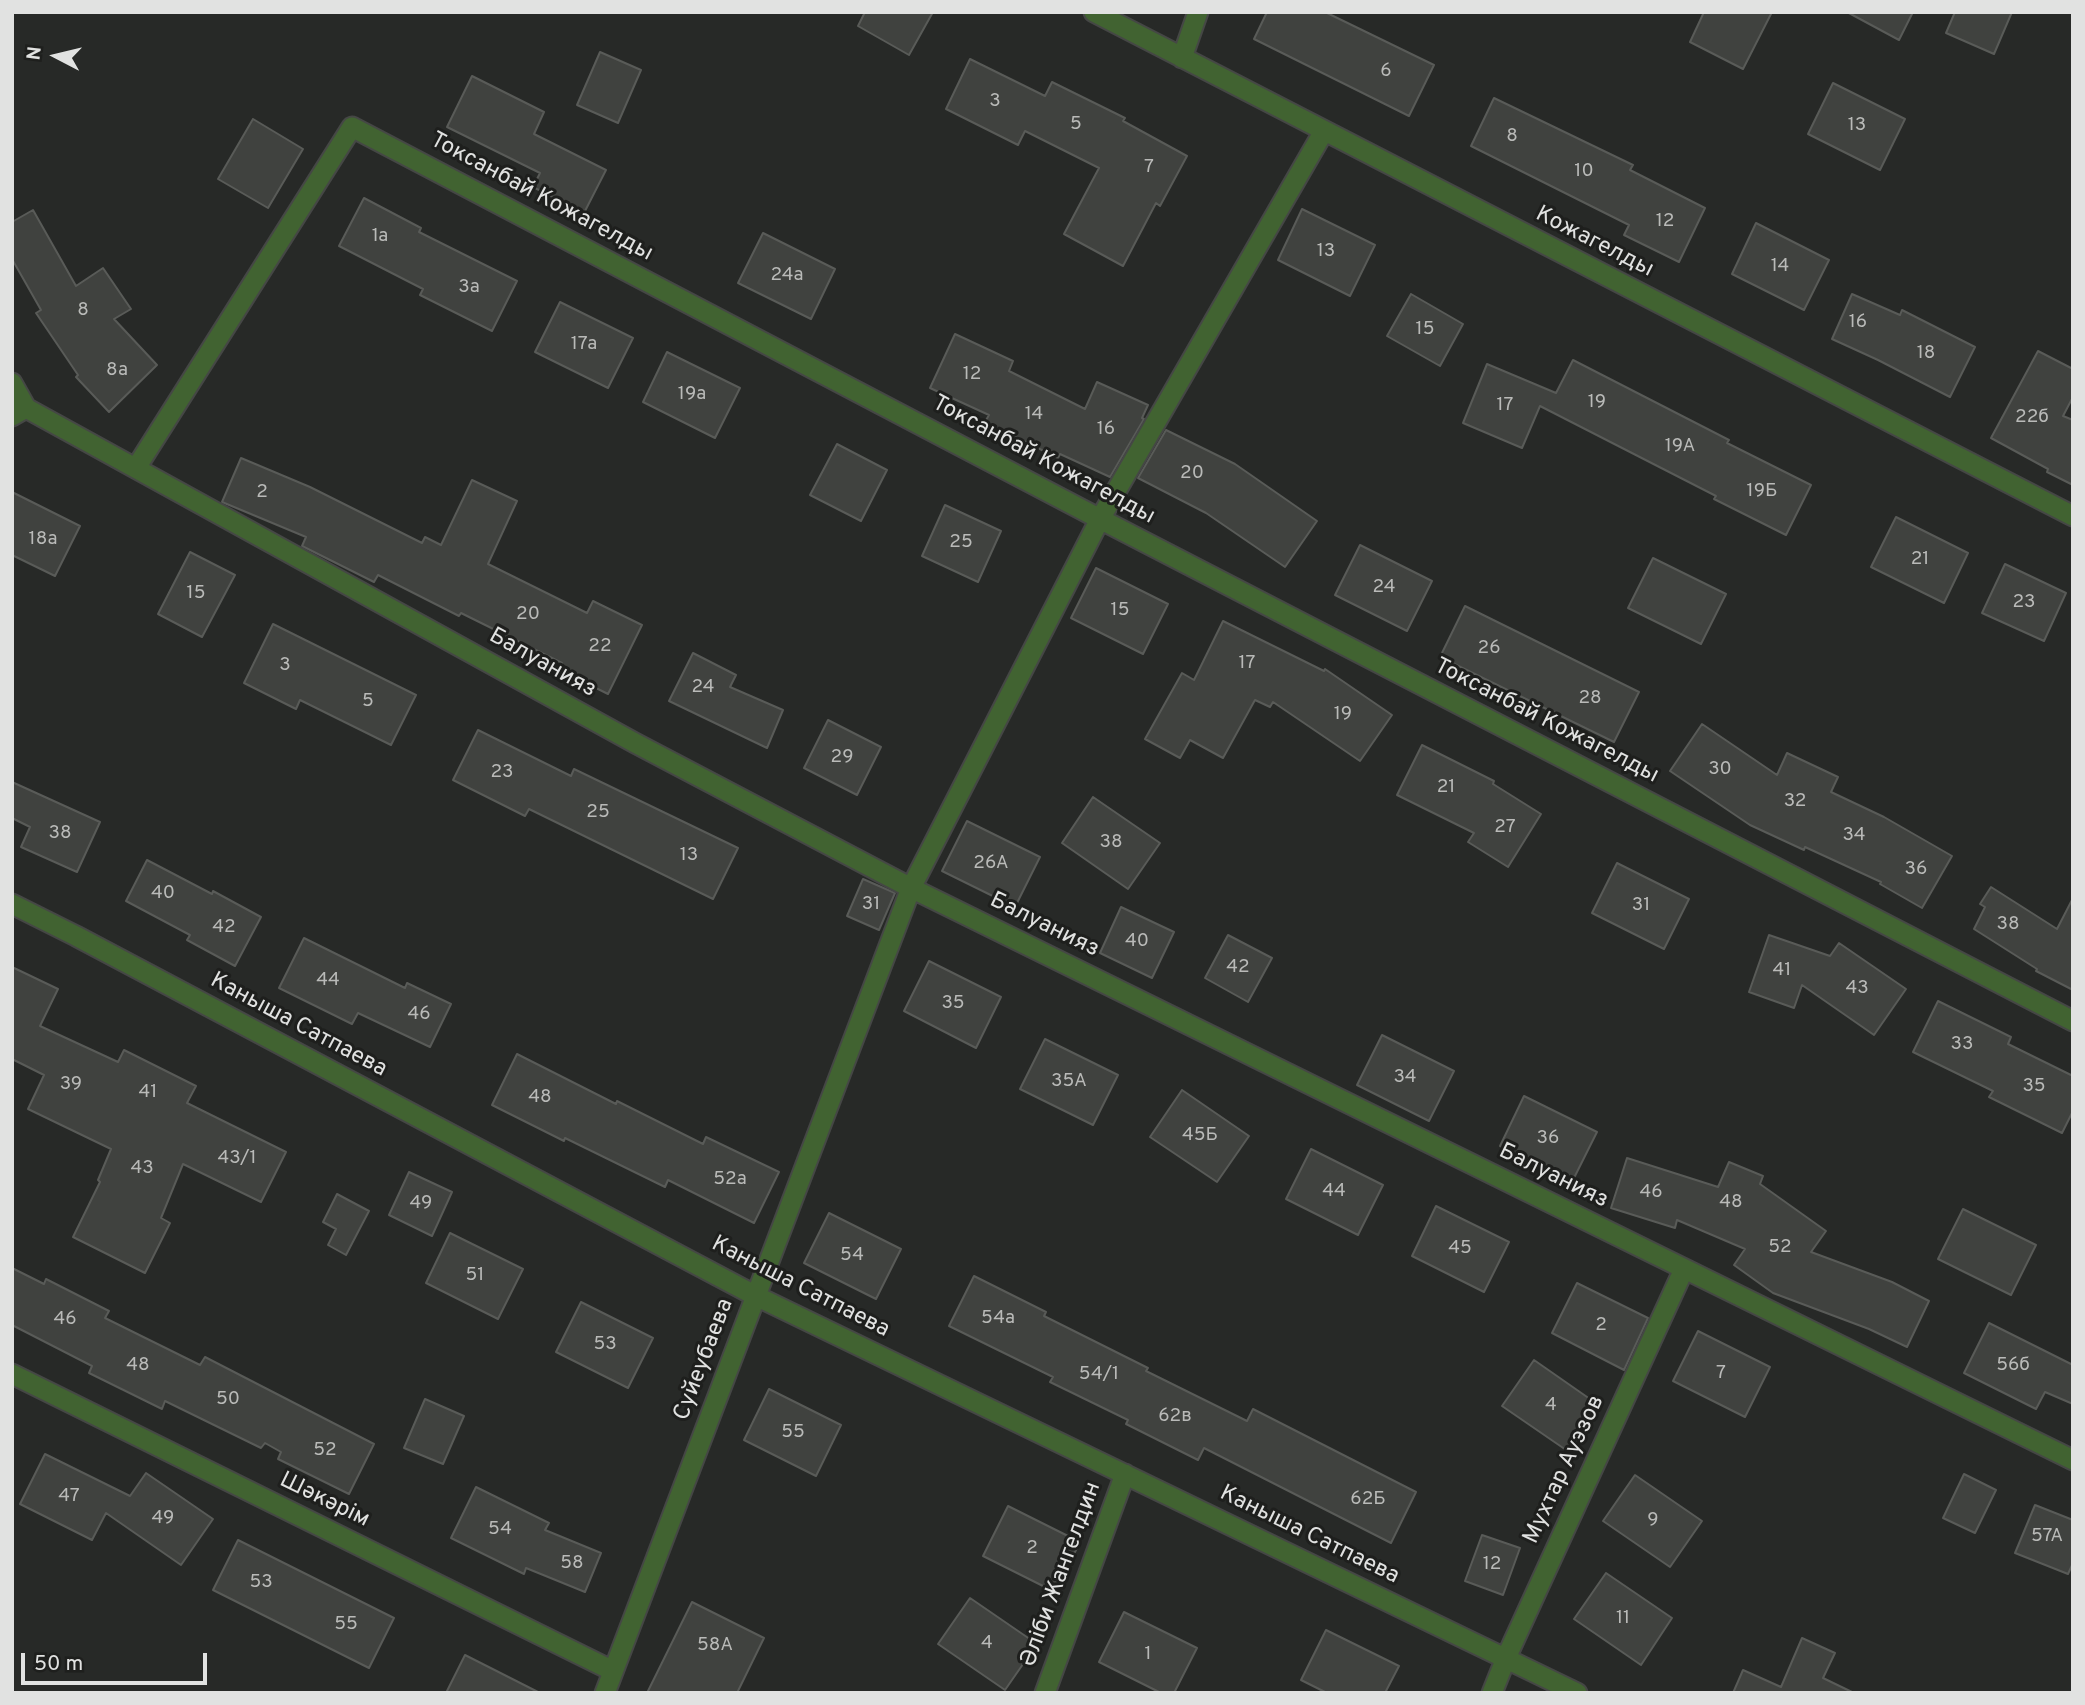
<!DOCTYPE html>
<meta charset="utf-8">
<style>
body{margin:0}
#map{position:relative;width:2085px;height:1705px;overflow:hidden;background:#272927;font-family:Overpass,sans-serif}
canvas{display:block}
.frame{position:absolute;inset:0;border:14px solid #e1e2e1;pointer-events:none}
.north{position:absolute;left:21px;top:21px;width:70px;height:70px;-webkit-text-stroke:5px #1e1f1d;paint-order:stroke;rotate:277deg;font-size:19px;font-weight:700;line-height:28px;text-align:center;color:#e1e2e1}
.north::after{content:'';display:block;margin:auto;width:24px;height:32px;background:#e1e2e1;clip-path:polygon(50% 0,100% 100%,50% 72%,0 100%)}
.scale{position:absolute;left:21px;top:1653px;width:186px;height:32px;box-sizing:border-box;border:4px solid #e1e2e1;border-top:0;padding-left:9px;font-size:21px;line-height:24px;white-space:nowrap;color:#e1e2e1;-webkit-text-stroke:5px #1e1f1d;paint-order:stroke}
</style>
<div id="map">
<canvas width="2085" height="1705"></canvas>
<div class="frame"></div>
<div class="north">N</div>
<div class="scale">50 m</div>
</div>
<script>
const ctx = document.querySelector('canvas').getContext('2d');
ctx.lineJoin = 'round';
function fill(path, color) { ctx.fillStyle = color; ctx.fill(path, 'evenodd'); }
const shape = rows => new Path2D(rows.map(r => 'M' + r).join(''));
function strokePath(path, color, width, dash) { ctx.strokeStyle = color; ctx.lineWidth = width; ctx.lineCap = dash ? 'butt' : 'round'; ctx.setLineDash(dash || []); ctx.stroke(path); }
function drawText(font, color, halo, rows, align = 'center') {
  ctx.font = font + ' Overpass,sans-serif'; ctx.lineWidth = 6; ctx.setLineDash([]); ctx.textBaseline = 'middle'; ctx.strokeStyle = halo; ctx.fillStyle = color; for (const [text, x, y, turn = 0] of rows) {
    ctx.save(); ctx.translate(x, y); ctx.rotate((+turn || 0) * Math.PI / 180); ctx.textAlign = isNaN(turn) ? turn : align; if (halo) ctx.strokeText(text, 0, 0); ctx.fillText(text, 0, 0); ctx.restore();
  }
}
const building = shape([
 [865,12,933,12,909,55,858,26,865,12],
 [1267,12,1325,12,1434,65,1409,116,1254,39,1267,12],
 [1704,12,1772,12,1743,69,1690,42,1704,12],
 [1847,12,1913,12,1899,40,1847,12],
 [1955,12,2012,12,1994,54,1946,33,1955,12],
 [600,52,641,70,618,123,577,105,600,52],
 [970,59,1045,96,1052,82,1125,118,1123,121,1187,156,1160,206,1156,203,1123,266,1064,234,1099,168,1025,131,1018,145,946,109,970,59],
 [472,76,544,112,534,134,606,170,584,213,533,187,540,173,447,127,472,76],
 [1833,83,1905,119,1880,170,1808,134,1833,83],
 [1494,98,1633,165,1630,170,1705,208,1679,262,1624,235,1629,225,1471,146,1494,98],
 [253,119,303,149,268,208,218,179,253,119],
 [364,198,421,228,419,232,517,281,492,331,420,295,423,289,339,246,364,198],
 [1302,209,1375,245,1350,296,1278,260,1302,209],
 [33,210,76,286,103,268,131,309,114,319,157,365,109,412,76,377,78,375,36,313,41,310,12,259,12,222,33,210],
 [1756,223,1829,260,1804,310,1732,274,1756,223],
 [763,233,835,269,811,319,738,283,763,233],
 [1411,294,1463,324,1440,366,1387,336,1411,294],
 [1852,294,1900,315,1902,310,1975,347,1950,397,1878,360,1832,339,1852,294],
 [560,302,633,338,608,388,535,352,560,302],
 [955,334,1013,361,1009,371,1085,409,1097,382,1148,405,1142,418,1144,419,1110,477,1060,454,1058,458,985,422,989,415,930,388,955,334],
 [2038,351,2073,369,2073,397,2063,416,2073,420,2073,485,2047,472,2048,469,1991,438,2038,351],
 [667,352,740,388,715,438,643,402,667,352],
 [1573,360,1729,440,1727,443,1811,485,1786,535,1714,499,1716,496,1540,406,1522,448,1463,423,1487,364,1556,393,1573,360],
 [1166,430,1235,464,1317,521,1285,567,1206,513,1138,478,1166,430],
 [837,444,887,470,861,521,810,495,837,444],
 [241,458,310,487,422,543,425,537,441,545,472,480,517,501,488,564,587,613,593,601,642,625,608,694,558,669,562,663,461,613,459,616,378,575,374,582,302,546,306,537,222,502,241,458],
 [12,492,80,526,55,576,12,555,12,492],
 [945,505,1001,531,978,582,922,556,945,505],
 [1896,517,1968,553,1944,603,1871,567,1896,517],
 [1360,545,1432,581,1407,631,1335,595,1360,545],
 [190,552,235,575,202,637,158,614,190,552],
 [1653,558,1726,594,1701,644,1628,608,1653,558],
 [2005,564,2066,593,2044,641,1982,613,2005,564],
 [1096,568,1168,604,1143,654,1071,618,1096,568],
 [1465,606,1639,692,1614,742,1440,657,1465,606],
 [1223,621,1324,671,1325,669,1392,715,1360,761,1273,702,1270,707,1255,700,1223,758,1190,740,1180,758,1145,739,1182,673,1194,680,1223,621],
 [273,624,416,695,391,745,300,700,296,709,244,683,273,624],
 [693,653,736,675,730,687,783,710,767,748,669,701,693,653],
 [828,720,881,747,857,795,804,768,828,720],
 [1702,724,1777,775,1787,753,1838,777,1831,792,1884,817,1952,856,1922,908,1880,884,1881,882,1805,847,1804,850,1750,825,1670,771,1702,724],
 [478,730,571,776,574,769,738,848,713,899,529,809,525,816,453,780,478,730],
 [1422,745,1494,781,1493,784,1541,814,1508,867,1468,842,1474,833,1397,795,1422,745],
 [12,782,100,822,77,872,21,847,30,827,12,818,12,782],
 [1093,797,1160,843,1128,889,1062,843,1093,797],
 [967,821,1040,857,1015,907,942,871,967,821],
 [147,860,212,894,213,891,261,917,235,966,187,940,190,935,126,901,147,860],
 [1617,863,1689,899,1664,949,1592,913,1617,863],
 [863,879,895,893,879,930,847,916,863,879],
 [1991,887,2057,929,2073,898,2073,990,2036,971,2037,969,1974,929,1985,907,1980,904,1991,887],
 [1121,907,1174,932,1152,978,1100,953,1121,907],
 [1228,935,1272,958,1248,1002,1205,978,1228,935],
 [1769,935,1830,956,1839,943,1906,989,1874,1035,1802,985,1794,1008,1749,992,1769,935],
 [304,938,405,988,407,983,451,1004,430,1047,358,1013,352,1024,279,988,304,938],
 [929,961,1001,997,976,1048,904,1011,929,961],
 [12,967,58,989,40,1026,118,1062,124,1050,196,1086,187,1103,286,1152,261,1202,183,1164,161,1218,170,1223,145,1273,73,1237,100,1182,98,1180,111,1149,28,1109,44,1075,12,1059,12,967],
 [1938,1001,2011,1037,2008,1044,2073,1076,2073,1111,2062,1133,1989,1097,1993,1091,1913,1052,1938,1001],
 [1382,1035,1454,1071,1429,1121,1357,1085,1382,1035],
 [1045,1039,1118,1075,1093,1125,1020,1089,1045,1039],
 [517,1054,616,1104,617,1101,703,1144,706,1137,779,1172,754,1223,668,1180,665,1187,565,1138,564,1141,492,1105,517,1054],
 [1182,1090,1249,1136,1217,1182,1150,1137,1182,1090],
 [1524,1096,1597,1132,1572,1182,1500,1146,1524,1096],
 [1311,1149,1383,1185,1358,1235,1286,1199,1311,1149],
 [1627,1158,1718,1187,1729,1162,1763,1176,1760,1184,1826,1231,1811,1252,1892,1282,1929,1301,1907,1347,1869,1329,1773,1293,1734,1265,1745,1249,1677,1220,1675,1228,1611,1208,1627,1158],
 [409,1172,452,1192,432,1236,389,1215,409,1172],
 [337,1194,369,1211,346,1255,328,1245,336,1229,323,1222,337,1194],
 [1436,1206,1509,1242,1484,1292,1412,1256,1436,1206],
 [1963,1209,2036,1245,2011,1295,1938,1259,1963,1209],
 [829,1213,901,1249,876,1299,804,1263,829,1213],
 [450,1233,523,1269,498,1319,426,1283,450,1233],
 [12,1268,44,1284,46,1279,109,1311,105,1318,200,1365,205,1357,374,1444,349,1494,278,1459,281,1452,265,1443,261,1448,165,1401,162,1409,89,1373,92,1366,12,1325,12,1268],
 [974,1276,1046,1312,1044,1316,1148,1368,1146,1371,1247,1421,1253,1409,1416,1492,1391,1543,1204,1448,1198,1460,1126,1424,1128,1420,1050,1382,1053,1377,949,1326,974,1276],
 [1577,1283,1648,1318,1624,1370,1552,1333,1577,1283],
 [581,1302,653,1338,628,1388,556,1352,581,1302],
 [1989,1323,2073,1365,2073,1404,2045,1392,2036,1409,1964,1373,1989,1323],
 [1698,1331,1770,1367,1745,1417,1673,1381,1698,1331],
 [1534,1360,1600,1406,1569,1452,1502,1406,1534,1360],
 [769,1389,841,1425,816,1476,744,1440,769,1389],
 [425,1399,464,1416,443,1464,404,1448,425,1399],
 [45,1454,130,1496,146,1473,213,1519,181,1565,106,1513,92,1540,20,1504,45,1454],
 [1964,1474,1996,1490,1975,1533,1943,1518,1964,1474],
 [1635,1475,1702,1521,1670,1567,1603,1521,1635,1475],
 [476,1487,549,1523,545,1530,601,1553,585,1592,526,1568,524,1574,451,1538,476,1487],
 [2035,1505,2073,1520,2073,1563,2068,1574,2015,1553,2035,1505],
 [1008,1506,1080,1542,1055,1592,983,1556,1008,1506],
 [1482,1535,1520,1548,1503,1595,1465,1581,1482,1535],
 [238,1540,394,1618,369,1668,213,1590,238,1540],
 [1606,1573,1672,1618,1641,1665,1574,1619,1606,1573],
 [970,1598,1037,1644,1005,1690,938,1644,970,1598],
 [692,1602,764,1638,737,1693,647,1693,692,1602],
 [1124,1612,1197,1648,1174,1693,1161,1693,1099,1662,1124,1612],
 [1326,1630,1399,1666,1385,1693,1327,1693,1301,1680,1326,1630],
 [1802,1638,1835,1653,1823,1678,1854,1693,1733,1693,1743,1670,1781,1687,1802,1638],
 [465,1655,540,1693,446,1693,465,1655]
]);
fill(building, '#40423f');
strokePath(building, '#595b58', 2);
const minor = shape([
 [1094,12,2073,516],
 [1182,58,1198,12],
 [12,383,26,408],
 [12,416,26,408,635,743,911,888,2073,1460],
 [136,468,352,127,1100,519,2073,1021],
 [12,904,76,936,756,1296,1577,1693],
 [12,1374,613,1671],
 [605,1693,911,888,1100,519,1324,131],
 [1045,1693,1125,1474],
 [1492,1693,1506,1658,1684,1269]
]);
strokePath(minor, '#454745', 23);
strokePath(minor, '#416331', 19);
drawText('19px', '#b9bab8', null, [
 ["6",1386,72],
 ["3",995,102],
 ["5",1076,125],
 ["13",1857,126],
 ["8",1512,137],
 ["7",1149,168],
 ["10",1584,172],
 ["12",1665,222],
 ["1а",380,237],
 ["13",1326,252],
 ["14",1780,267],
 ["24а",787,276],
 ["3а",469,288],
 ["8",83,311],
 ["16",1858,323],
 ["15",1425,330],
 ["17а",584,345],
 ["18",1926,354],
 ["8а",117,371],
 ["12",972,375],
 ["19а",692,395],
 ["19",1597,403],
 ["17",1505,406],
 ["14",1034,415],
 ["22б",2032,418],
 ["16",1106,430],
 ["19А",1680,447],
 ["20",1192,474],
 ["19Б",1762,492],
 ["2",262,493],
 ["18а",43,540],
 ["25",961,543],
 ["21",1920,560],
 ["24",1384,588],
 ["15",196,594],
 ["23",2024,603],
 ["15",1120,611],
 ["20",528,615],
 ["22",600,647],
 ["26",1489,649],
 ["17",1247,664],
 ["3",285,666],
 ["24",703,688],
 ["28",1590,699],
 ["5",368,702],
 ["19",1343,715],
 ["29",842,758],
 ["30",1720,770],
 ["23",502,773],
 ["21",1446,788],
 ["32",1795,802],
 ["25",598,813],
 ["27",1505,828],
 ["38",60,834],
 ["34",1854,836],
 ["38",1111,843],
 ["13",689,856],
 ["26А",991,864],
 ["36",1916,870],
 ["40",163,894],
 ["31",871,905],
 ["31",1641,906],
 ["38",2008,925],
 ["42",224,928],
 ["40",1137,942],
 ["42",1238,968],
 ["41",1782,971],
 ["44",328,981],
 ["43",1857,989],
 ["35",953,1004],
 ["46",419,1015],
 ["33",1962,1045],
 ["34",1405,1078],
 ["35А",1069,1082],
 ["39",71,1085],
 ["35",2034,1087],
 ["41",148,1093],
 ["48",540,1098],
 ["45Б",1200,1136],
 ["36",1548,1139],
 ["43/1",237,1159],
 ["43",142,1169],
 ["52а",730,1180],
 ["44",1334,1192],
 ["46",1651,1193],
 ["48",1731,1203],
 ["49",421,1204],
 ["52",1780,1248],
 ["45",1460,1249],
 ["54",852,1256],
 ["51",475,1276],
 ["54а",998,1319],
 ["46",65,1320],
 ["2",1601,1326],
 ["53",605,1345],
 ["48",138,1366],
 ["56б",2013,1366],
 ["7",1721,1374],
 ["54/1",1099,1375],
 ["50",228,1400],
 ["4",1551,1406],
 ["62в",1175,1417],
 ["55",793,1433],
 ["52",325,1451],
 ["47",69,1497],
 ["62Б",1368,1500],
 ["49",163,1519],
 ["9",1653,1521],
 ["54",500,1530],
 ["57А",2047,1537],
 ["2",1032,1549],
 ["58",572,1564],
 ["12",1492,1565],
 ["53",261,1583],
 ["11",1623,1619],
 ["55",346,1625],
 ["4",987,1644],
 ["58А",715,1646],
 ["1",1148,1655]
]);
drawText('23px', '#e1e2e1', '#1e1f1d', [
 ["Токсанбай Кожагелды",541,198,28],
 ["Кожагелды",1594,243,27],
 ["Токсанбай Кожагелды",1043,461,28],
 ["Балуанияз",542,664,29],
 ["Токсанбай Кожагелды",1546,722,27],
 ["Балуанияз",1044,926,26],
 ["Каныша Сатпаева",298,1026,28],
 ["Балуанияз",1553,1177,26],
 ["Каныша Сатпаева",800,1288,27],
 ["Суйеубаева",705,1360,-69],
 ["Мухтар Ауэзов",1565,1470,-65],
 ["Шәкәрім",324,1501,26],
 ["Каныша Сатпаева",1309,1536,26],
 ["Әліби Жангелдин",1062,1575,-70]
]);
</script>
